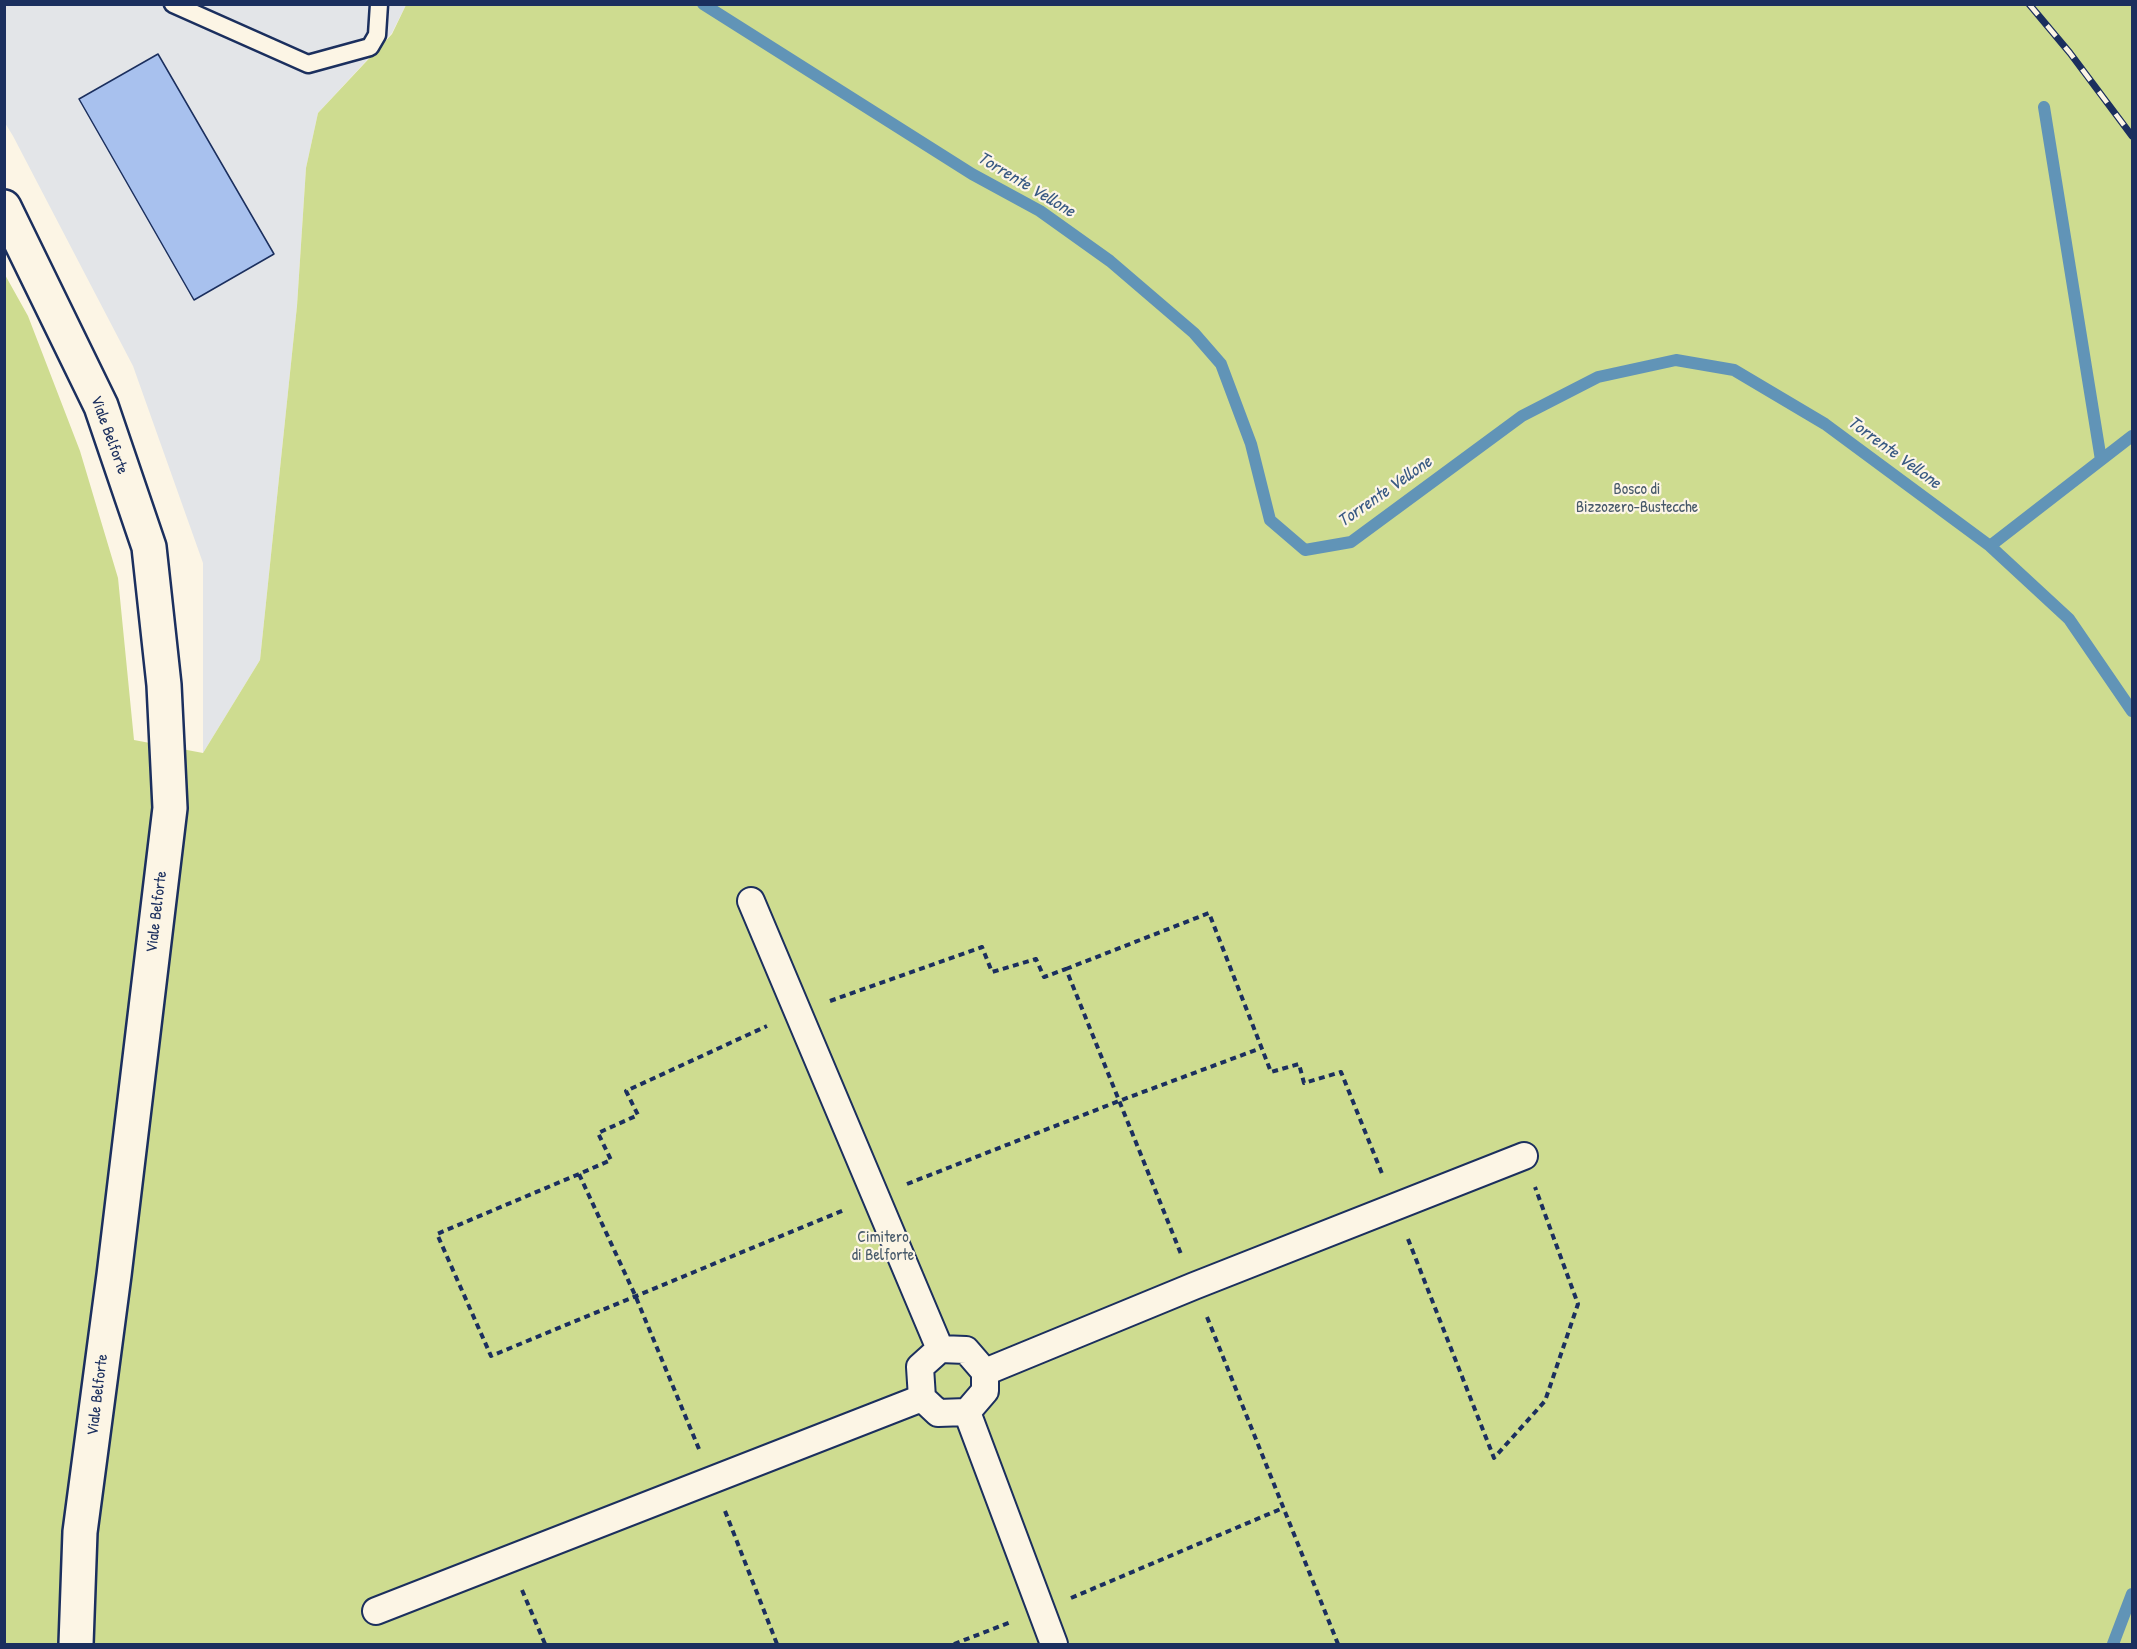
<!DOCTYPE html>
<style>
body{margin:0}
#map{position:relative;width:2137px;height:1649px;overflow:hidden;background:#fcf5e5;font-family:"Patrick Hand",sans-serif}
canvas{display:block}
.frame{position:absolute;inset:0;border:6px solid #1b2f5e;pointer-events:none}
</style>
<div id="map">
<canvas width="2137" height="1649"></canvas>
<div class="frame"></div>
</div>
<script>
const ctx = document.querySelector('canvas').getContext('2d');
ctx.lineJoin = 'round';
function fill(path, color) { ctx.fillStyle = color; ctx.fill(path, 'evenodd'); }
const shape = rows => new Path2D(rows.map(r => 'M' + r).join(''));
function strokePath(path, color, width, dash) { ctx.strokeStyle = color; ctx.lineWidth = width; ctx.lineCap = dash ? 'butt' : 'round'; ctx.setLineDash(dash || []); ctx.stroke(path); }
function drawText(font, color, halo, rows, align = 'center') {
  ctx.font = font + ' "Patrick Hand",sans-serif'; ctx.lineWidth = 4.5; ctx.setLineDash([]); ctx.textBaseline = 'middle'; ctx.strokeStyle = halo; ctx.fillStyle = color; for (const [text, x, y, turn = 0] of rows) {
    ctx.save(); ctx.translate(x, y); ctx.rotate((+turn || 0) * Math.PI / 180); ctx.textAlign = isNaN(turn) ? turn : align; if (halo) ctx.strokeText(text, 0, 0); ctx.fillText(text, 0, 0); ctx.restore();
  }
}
fill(shape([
 [4,5,406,5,392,33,318,113,306,168,297,306,260,660,203,753,203,563,133,366,13,136,5,123]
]), '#e3e5e8');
fill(shape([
 [406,5,2132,5,2132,1644,5,1644,4,273,28,316,80,451,118,578,134,740,203,753,260,660,297,306,306,168,318,113,392,34]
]), '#cedc90');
strokePath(shape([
 [703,4,972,174,1040,211,1110,261,1194,333,1221,364,1251,444,1270,520,1305,550,1351,542,1522,416,1598,377,1676,360,1734,370,1825,424,1990,546,2069,619,2132,711],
 [2044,107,2101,460],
 [1990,546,2132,436],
 [2113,1644,2132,1594]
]), '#6194b7', 12);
const building = shape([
 [158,54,274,254,194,300,79,99,158,54]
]);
fill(building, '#a8c1ee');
strokePath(building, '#1b2f5e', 1.5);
const service = shape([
 [173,4,308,64,370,47,377,35,379,4]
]);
const pedestrian = shape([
 [751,901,940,1349],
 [940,1349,966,1350,985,1372,985,1391,967,1412,938,1413,922,1398,920,1367,940,1349],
 [985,1372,1194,1286,1524,1156],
 [967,1412,1054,1644],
 [376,1611,922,1398]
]);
const secondary = shape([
 [4,207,101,406,149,547,164,685,170,808,114,1275,80,1532,76,1644]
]);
strokePath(service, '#1b2f5e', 21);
strokePath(pedestrian, '#1b2f5e', 30);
strokePath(secondary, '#1b2f5e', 38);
strokePath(shape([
 [1066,969,1209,913,1271,1072,1299,1064,1304,1083,1341,1072,1383,1176],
 [830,1001,982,947,992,972,1036,959,1044,977,1066,969,1181,1254],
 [579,1174,437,1234,491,1356,844,1210],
 [907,1184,1119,1101,1261,1048],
 [1408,1239,1494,1458,1545,1401,1578,1304,1535,1187],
 [1207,1317,1338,1644],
 [699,1449,635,1295,579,1174,611,1160,598,1133,638,1115,626,1091,767,1026],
 [725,1511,777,1644],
 [522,1590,545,1644],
 [1071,1598,1283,1508],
 [954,1644,1011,1622]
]), '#1b2f5e', 4, [6, 4.5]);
strokePath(service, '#fcf5e5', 16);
strokePath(pedestrian, '#fcf5e5', 26);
strokePath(secondary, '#fcf5e5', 33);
const rail = shape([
 [2029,4,2070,53,2132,136]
]);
strokePath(rail, '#1b2f5e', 7);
strokePath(rail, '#fcf5e5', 4.5, [14]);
drawText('16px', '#1b2f5e', '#fcf5e5', [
 ["Viale Belforte",109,435,70],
 ["Viale Belforte",157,912,-83],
 ["Viale Belforte",98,1395,-83]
]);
drawText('16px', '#485a6a', '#fcf5e5', [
 ["Bosco di",1637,490],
 ["Bizzozero-Bustecche",1637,508],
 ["Cimitero",883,1238],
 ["di Belforte",883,1256]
]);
drawText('italic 18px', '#385983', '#fcf5e5', [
 ["Torrente Vellone",1026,185,31],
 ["Torrente Vellone",1894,453,36],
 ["Torrente Vellone",1385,492,-35]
]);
</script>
